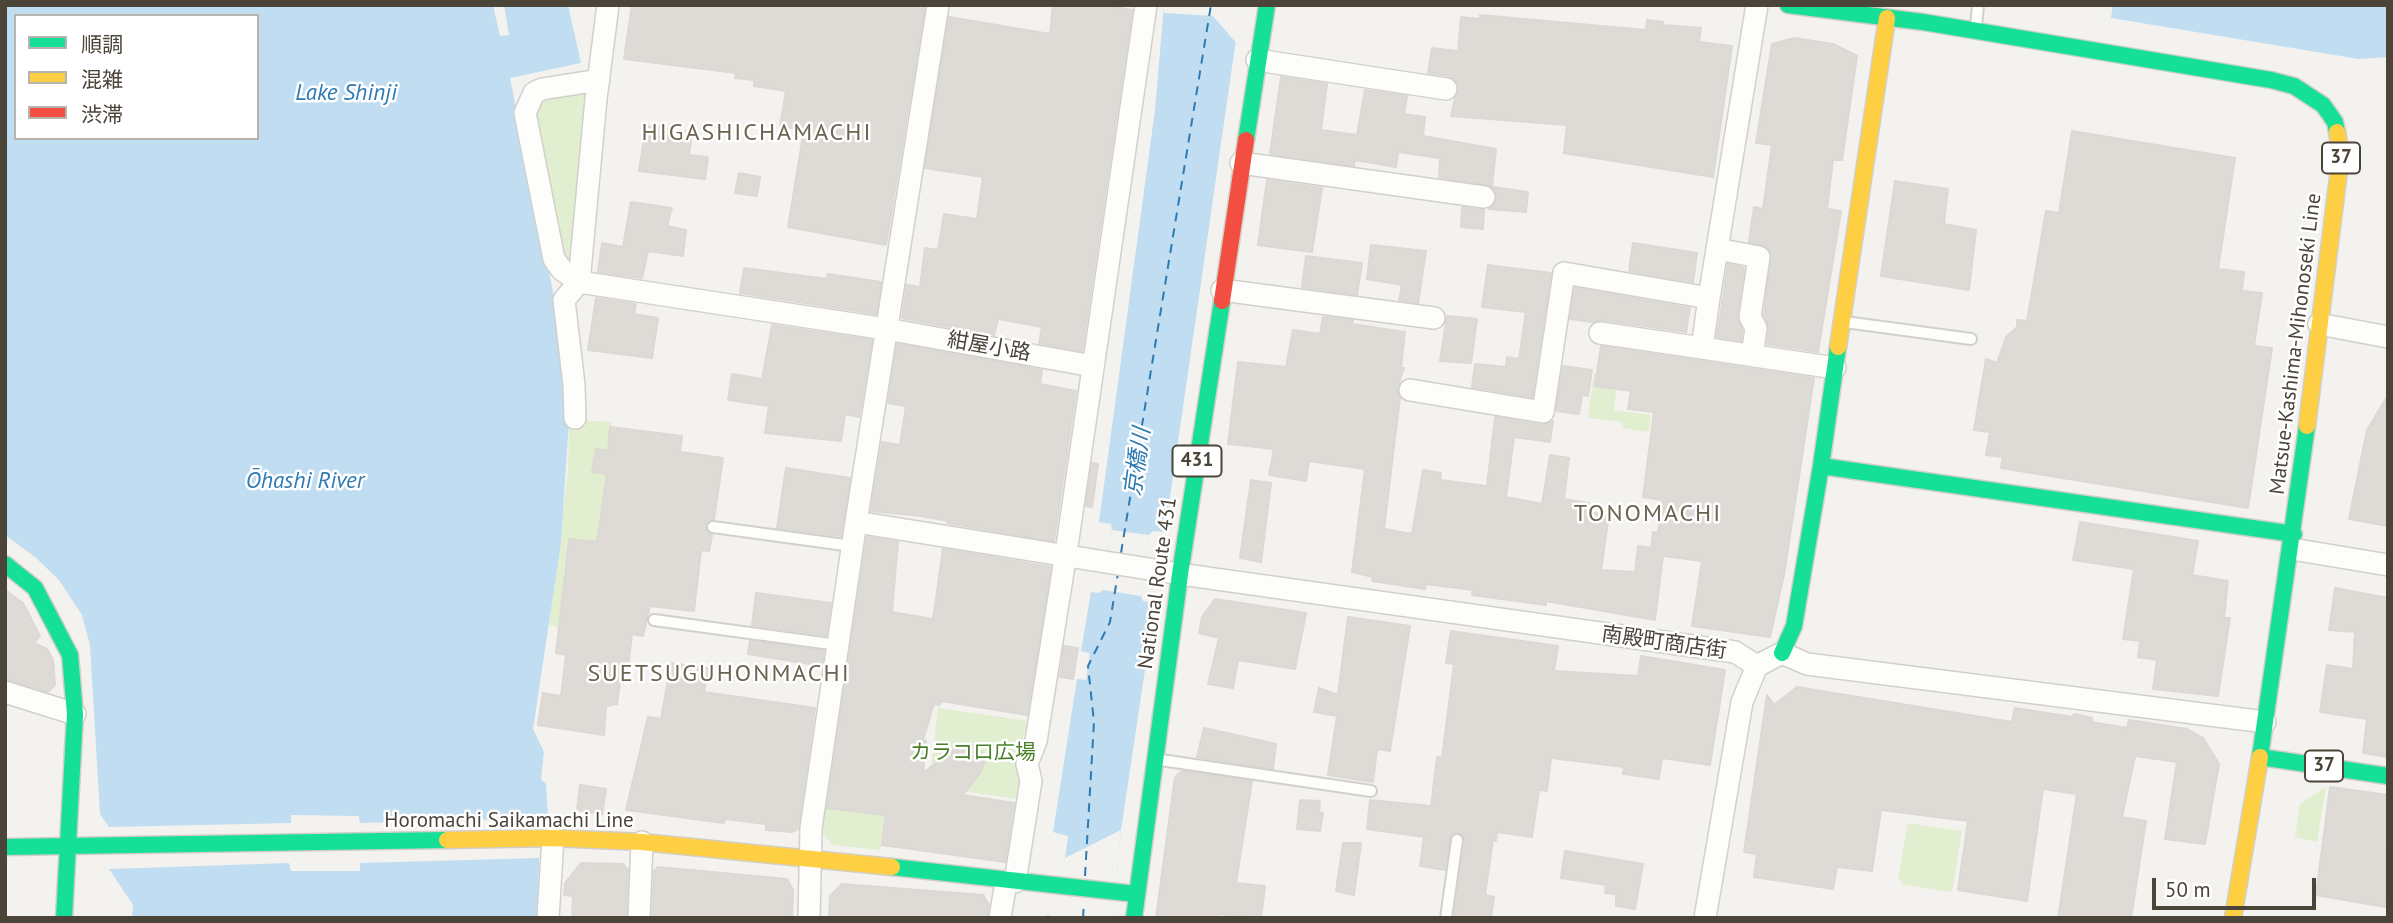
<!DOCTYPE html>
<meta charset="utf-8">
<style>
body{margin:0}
#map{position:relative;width:2393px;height:923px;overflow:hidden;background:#f4f2ee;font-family:"PT Sans","Noto Sans JP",sans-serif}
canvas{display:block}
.frame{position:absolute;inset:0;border:7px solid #4b4439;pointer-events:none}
.legend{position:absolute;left:14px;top:14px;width:245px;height:126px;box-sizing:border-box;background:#fff;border:2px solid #b7b4b0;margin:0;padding:9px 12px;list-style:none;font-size:21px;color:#4b4439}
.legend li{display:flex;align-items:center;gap:14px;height:35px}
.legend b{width:35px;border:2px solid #b7b4b0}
.scale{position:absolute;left:2152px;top:878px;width:164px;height:32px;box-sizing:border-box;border:4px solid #4b4439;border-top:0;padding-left:9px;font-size:21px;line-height:24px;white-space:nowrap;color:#4b4439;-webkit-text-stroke:5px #fff;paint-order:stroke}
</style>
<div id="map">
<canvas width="2393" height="923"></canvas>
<div class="frame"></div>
<ul class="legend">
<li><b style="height:9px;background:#16e098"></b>順調</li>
<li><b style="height:9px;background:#ffcf43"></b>混雑</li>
<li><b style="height:9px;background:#f24e42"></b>渋滞</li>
</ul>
<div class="scale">50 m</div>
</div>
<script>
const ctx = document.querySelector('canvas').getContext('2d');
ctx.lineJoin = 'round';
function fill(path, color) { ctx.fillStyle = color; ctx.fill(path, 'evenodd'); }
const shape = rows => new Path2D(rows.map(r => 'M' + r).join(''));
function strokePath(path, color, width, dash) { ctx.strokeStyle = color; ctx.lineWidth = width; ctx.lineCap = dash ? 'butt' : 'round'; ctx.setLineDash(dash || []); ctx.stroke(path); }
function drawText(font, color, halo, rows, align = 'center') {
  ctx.font = font + ' "PT Sans","Noto Sans JP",sans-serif'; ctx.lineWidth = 5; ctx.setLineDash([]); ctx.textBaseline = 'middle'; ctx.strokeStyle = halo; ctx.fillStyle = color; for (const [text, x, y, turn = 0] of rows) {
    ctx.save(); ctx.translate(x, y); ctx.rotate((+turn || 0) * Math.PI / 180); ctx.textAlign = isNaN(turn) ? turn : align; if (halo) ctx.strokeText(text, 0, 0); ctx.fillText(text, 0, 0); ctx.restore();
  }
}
fill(shape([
 [588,92,571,260,568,262,564,258,535,114,542,96],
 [1594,373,1618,376,1614,410,1651,415,1649,432,1623,428,1623,422,1588,418],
 [569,419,611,422,608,451,596,449,593,471,607,474,602,511,608,570,568,540,563,576,584,578,563,600,558,627,549,625,568,472],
 [938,708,1028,721,1017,759,1020,780,1017,799,929,786],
 [2326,787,2317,842,2295,837,2300,804],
 [823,808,883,815,881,850,833,845,820,831],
 [1908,823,1962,831,1952,892,1904,885,1898,878]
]), '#e1eecf');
fill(shape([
 [5,5,493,5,500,36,509,35,504,5,568,5,581,63,510,78,561,331,569,419,561,543,533,729,544,752,541,779,546,784,548,816,539,858,538,918,132,918,133,905,109,869,109,827,100,814,90,645,82,615,59,580,35,557,5,535],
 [16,16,257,16,257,138,16,138],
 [1164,5,1241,5,1165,532,1153,531,1149,535,1141,596,1143,601,1155,603,1121,830,1113,918,1043,918,1049,914,1065,858,1068,836,1053,832,1077,679,1086,680,1090,653,1081,651,1091,592,1099,593,1103,590,1112,530,1111,524,1099,522,1155,110],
 [2113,5,2388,5,2388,57,2359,59,2111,18]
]), '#c0ddf1');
fill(shape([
 [1164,5,1241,5,1237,44,1213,16,1164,13],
 [1112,530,1149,535,1141,596,1103,590],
 [291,815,359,816,360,823,546,818,539,858,360,863,360,871,291,871,289,863,109,869,109,827,291,823],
 [1121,830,1113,918,1051,918,1048,914,1065,858]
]), '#f4f2ee');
strokePath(shape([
 [1121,553,1211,5],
 [1085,876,1094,722,1088,666,1110,622,1118,573],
 [1083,918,1084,902]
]), '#2e7ab2', 2, [9, 7]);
const building = shape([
 [632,5,925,5,886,245,788,227,804,130,780,126,786,91,754,86,754,80,735,78,736,73,624,59,632,5],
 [1053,5,1105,5,1132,10,1082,351,1039,343,1042,327,998,319,994,335,902,318,907,285,920,287,925,248,938,250,944,214,977,219,983,177,925,168,949,17,1050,34,1053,5],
 [1480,15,1646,30,1647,20,1663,22,1663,25,1701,28,1699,42,1732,46,1713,177,1564,153,1567,125,1451,116,1458,85,1449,76,1428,73,1432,48,1458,51,1461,17,1480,19,1480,15],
 [1794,38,1833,44,1857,56,1842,160,1833,160,1827,209,1841,211,1818,352,1767,344,1769,329,1764,315,1771,253,1767,247,1749,242,1754,207,1763,209,1772,145,1756,143,1772,44,1794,38],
 [1281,77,1327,84,1321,130,1357,135,1365,90,1407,96,1404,114,1425,117,1423,136,1496,149,1492,187,1439,177,1440,158,1398,152,1396,167,1355,160,1354,166,1270,154,1281,77],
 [646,126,692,132,689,155,708,157,705,179,639,171,646,126],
 [2072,131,2235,158,2218,269,2244,272,2242,291,2262,293,2254,346,2272,348,2248,508,2001,468,2003,457,1986,455,1990,432,1974,430,1986,359,1997,363,2006,337,2017,327,2017,320,2027,321,2046,211,2059,213,2072,131],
 [739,173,760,177,757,196,735,193,739,173],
 [1267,180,1322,188,1312,252,1258,245,1267,180],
 [1895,181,1948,189,1944,224,1976,230,1969,290,1881,276,1895,181],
 [1493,187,1528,192,1526,212,1489,209,1497,199,1493,187],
 [631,202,672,208,667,226,686,230,683,256,648,251,642,278,598,272,602,243,623,247,631,202],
 [1462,207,1484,210,1483,229,1461,227,1462,207],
 [1633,243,1697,253,1693,282,1629,271,1633,243],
 [1371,245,1426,251,1418,303,1399,300,1402,285,1367,279,1371,245],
 [1306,256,1362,263,1357,295,1302,287,1306,256],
 [1728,264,1744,268,1737,315,1742,330,1741,341,1717,337,1728,264],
 [1488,265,1551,273,1532,397,1472,387,1475,364,1506,367,1507,357,1519,359,1526,312,1482,307,1488,265],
 [744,268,827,279,828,274,881,282,876,314,740,293,744,268],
 [1575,288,1690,308,1686,332,1602,320,1593,322,1570,319,1575,288],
 [596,298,636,304,634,314,658,318,652,358,588,350,596,298],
 [1447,316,1477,319,1471,363,1440,361,1447,316],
 [1323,317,1353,320,1352,324,1405,332,1401,368,1404,368,1397,389,1400,398,1384,529,1412,534,1423,470,1441,473,1440,480,1487,486,1495,417,1541,425,1553,421,1550,442,1514,437,1506,497,1542,504,1550,455,1569,458,1564,499,1589,503,1588,512,1609,515,1601,570,1635,572,1638,546,1651,548,1653,532,1658,533,1662,500,1643,497,1654,412,1628,409,1631,391,1595,386,1601,346,1814,378,1784,575,1770,637,1692,626,1702,561,1663,556,1655,620,1546,601,1546,605,1472,595,1473,590,1426,584,1425,589,1372,581,1373,577,1352,572,1365,469,1309,461,1306,481,1269,475,1274,449,1228,444,1238,362,1286,367,1293,330,1320,334,1323,317],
 [772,325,872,340,859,417,845,414,841,441,765,433,769,406,728,400,732,374,762,379,772,325],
 [897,344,1042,370,1040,384,1076,391,1054,541,947,523,948,521,921,516,871,511,882,442,900,445,906,406,888,403,897,344],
 [1563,366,1592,370,1588,396,1582,395,1579,414,1556,411,1563,366],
 [2388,395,2388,526,2349,519,2367,430,2388,395],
 [610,427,682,436,680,452,723,458,714,519,705,525,712,535,709,551,701,550,694,611,650,606,643,636,632,634,628,669,622,668,617,704,606,706,604,735,538,725,543,693,561,696,566,655,556,653,569,539,597,542,607,474,592,472,596,449,608,451,610,427],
 [1092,463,1098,464,1092,507,1086,506,1092,463],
 [786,468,850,478,841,536,777,528,786,468],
 [1251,480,1271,483,1261,562,1240,558,1251,480],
 [2080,522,2198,541,2192,575,2228,581,2224,618,2230,618,2218,696,2153,689,2157,660,2138,657,2140,641,2123,639,2134,569,2073,560,2080,522],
 [867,537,898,542,892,612,933,619,943,549,1051,567,1027,715,941,701,940,705,934,704,923,740,926,741,923,773,961,744,973,745,982,753,984,763,981,772,963,795,1014,803,1005,862,882,845,885,815,827,808,867,537],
 [2335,588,2388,598,2388,757,2363,753,2367,719,2320,712,2327,665,2353,669,2355,632,2329,630,2335,588],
 [5,590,23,603,40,636,34,643,47,649,53,660,55,685,48,692,5,679,5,590],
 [756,593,831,603,826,635,752,625,756,593],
 [1215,599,1306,613,1295,669,1238,660,1233,688,1208,684,1219,638,1199,633,1202,617,1215,599],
 [1348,617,1410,626,1390,751,1377,749,1373,782,1328,775,1337,716,1314,712,1319,688,1338,695,1348,617],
 [1451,631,1558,646,1554,671,1638,676,1641,656,1725,670,1710,765,1662,758,1659,779,1623,774,1624,767,1551,758,1547,791,1539,790,1532,837,1497,832,1496,841,1493,840,1485,895,1494,897,1491,918,1454,918,1465,841,1462,834,1455,833,1450,836,1445,870,1420,866,1424,837,1367,829,1370,800,1431,806,1437,757,1442,758,1454,664,1446,663,1451,631],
 [750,641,824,651,822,666,748,654,750,641],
 [1064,646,1078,648,1073,679,1060,677,1064,646],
 [671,663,709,668,704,692,815,708,798,829,792,832,766,830,766,824,725,819,724,823,626,810,648,717,661,719,671,663],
 [1797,687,2012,722,2015,708,2073,717,2074,714,2092,718,2091,722,2127,728,2129,720,2187,729,2203,738,2219,764,2205,844,2165,839,2177,762,2135,756,2122,817,2146,821,2131,918,2058,918,2077,794,2043,789,2027,901,1958,890,1968,821,1881,810,1872,871,1837,867,1833,889,1754,877,1757,854,1744,852,1767,695,1774,705,1797,687],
 [1204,728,1276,744,1273,769,1197,757,1204,728],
 [1182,771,1252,781,1236,883,1265,886,1261,918,1218,914,1218,918,1156,918,1175,777,1182,771],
 [580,785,606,789,602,814,577,810,580,785],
 [2330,787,2388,795,2385,907,2316,895,2330,787],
 [1300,800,1320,801,1319,812,1323,813,1320,831,1297,829,1300,800],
 [1343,843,1361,843,1354,895,1336,891,1343,843],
 [1565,851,1643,864,1635,909,1616,906,1616,894,1605,893,1606,885,1561,878,1565,851],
 [581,863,623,864,628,870,626,918,572,918,573,896,564,895,565,883,581,863],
 [658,867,787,879,793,890,792,918,652,918,654,871,658,867],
 [842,884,983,895,989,905,987,918,829,918,830,896,842,884]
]);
fill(building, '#dedbd6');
strokePath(building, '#dcd9d4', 2);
const lane = shape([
 [1976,27,1978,5],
 [1845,322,1971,339],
 [713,527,852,546],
 [654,620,838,645],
 [1161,760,1371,791],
 [1446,918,1457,840]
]);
const street = shape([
 [608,5,596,99,579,282,886,329,1093,366],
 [1257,60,1446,89],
 [1241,163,1484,197],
 [1717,249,1759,257,1750,317,1756,328,1752,355],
 [1222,290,1434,318],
 [1709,298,1702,348,1835,368],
 [2319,324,2388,337],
 [1600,333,1702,348],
 [1410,390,1543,412,1564,273,1709,298,1757,5],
 [575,418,574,385,564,300,579,282,562,270,554,259,525,113,534,93,542,89,599,80],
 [856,522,1180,574,1735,652,1757,666,1782,653,1807,664,2265,722],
 [2292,549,2388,565],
 [5,692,75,714],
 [1015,882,1031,781,1027,764,1036,741,1066,553,1146,5],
 [548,918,553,838],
 [639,918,642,842],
 [809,918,811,828,856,522,938,5],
 [1000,918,1006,882],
 [1705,918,1742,702,1757,666]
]);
const fast = shape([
 [1788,5,1923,22,2271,80,2294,86,2323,105,2335,122,2337,132],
 [1246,140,1267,5],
 [1838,347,1821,466,2294,534],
 [2307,426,2260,757,2388,776],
 [5,564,35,588,70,655,75,714,64,918],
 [1782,653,1794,626,1821,466],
 [5,847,447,840],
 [892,867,1136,894],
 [1134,918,1180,574,1222,301]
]);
const slow = shape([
 [1838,347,1887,18],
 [2307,426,2341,154,2337,132],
 [447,840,553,838,642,842,892,867],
 [2233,918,2260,757]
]);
const jam = shape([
 [1222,301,1246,140]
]);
strokePath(lane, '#d2d0cb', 14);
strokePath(street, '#d2d0cb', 24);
strokePath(fast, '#d3cfc5', 19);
strokePath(slow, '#d3cfc5', 19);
strokePath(jam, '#d3cfc5', 19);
strokePath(lane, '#fdfdfc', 10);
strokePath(street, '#fdfdfc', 21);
strokePath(fast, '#16e098', 16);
strokePath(slow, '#ffcf43', 16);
strokePath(jam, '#f24e42', 16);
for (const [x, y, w] of [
 [2341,158,38],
 [1197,461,49],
 [2324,766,38]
]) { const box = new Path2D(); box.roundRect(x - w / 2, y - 15.5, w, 31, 5); ctx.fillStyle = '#fff'; ctx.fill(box); strokePath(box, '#4b4439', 2); }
drawText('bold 19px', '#4b4439', null, [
 ["37",2341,158],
 ["431",1197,461],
 ["37",2324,766]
]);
drawText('21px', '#4b4439', '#fff', [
 ["Matsue-Kashima-Mihonoseki Line",2296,344,-83],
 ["紺屋小路",989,347,10],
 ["National Route 431",1158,583,-82],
 ["南殿町商店街",1664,643,8],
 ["Horomachi Saikamachi Line",509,821]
]);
drawText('21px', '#4a7f2a', '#fff', [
 ["カラコロ広場",973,753]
]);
drawText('italic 23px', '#2e7ab2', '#fff', [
 ["Lake Shinji",346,93],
 ["京橋川",1138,462,-82],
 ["Ōhashi River",305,481]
]);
ctx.letterSpacing = '2px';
drawText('24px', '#6e6250', '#fff', [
 ["HIGASHICHAMACHI",757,133],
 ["TONOMACHI",1648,514],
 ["SUETSUGUHONMACHI",719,674]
]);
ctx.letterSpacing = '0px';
</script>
